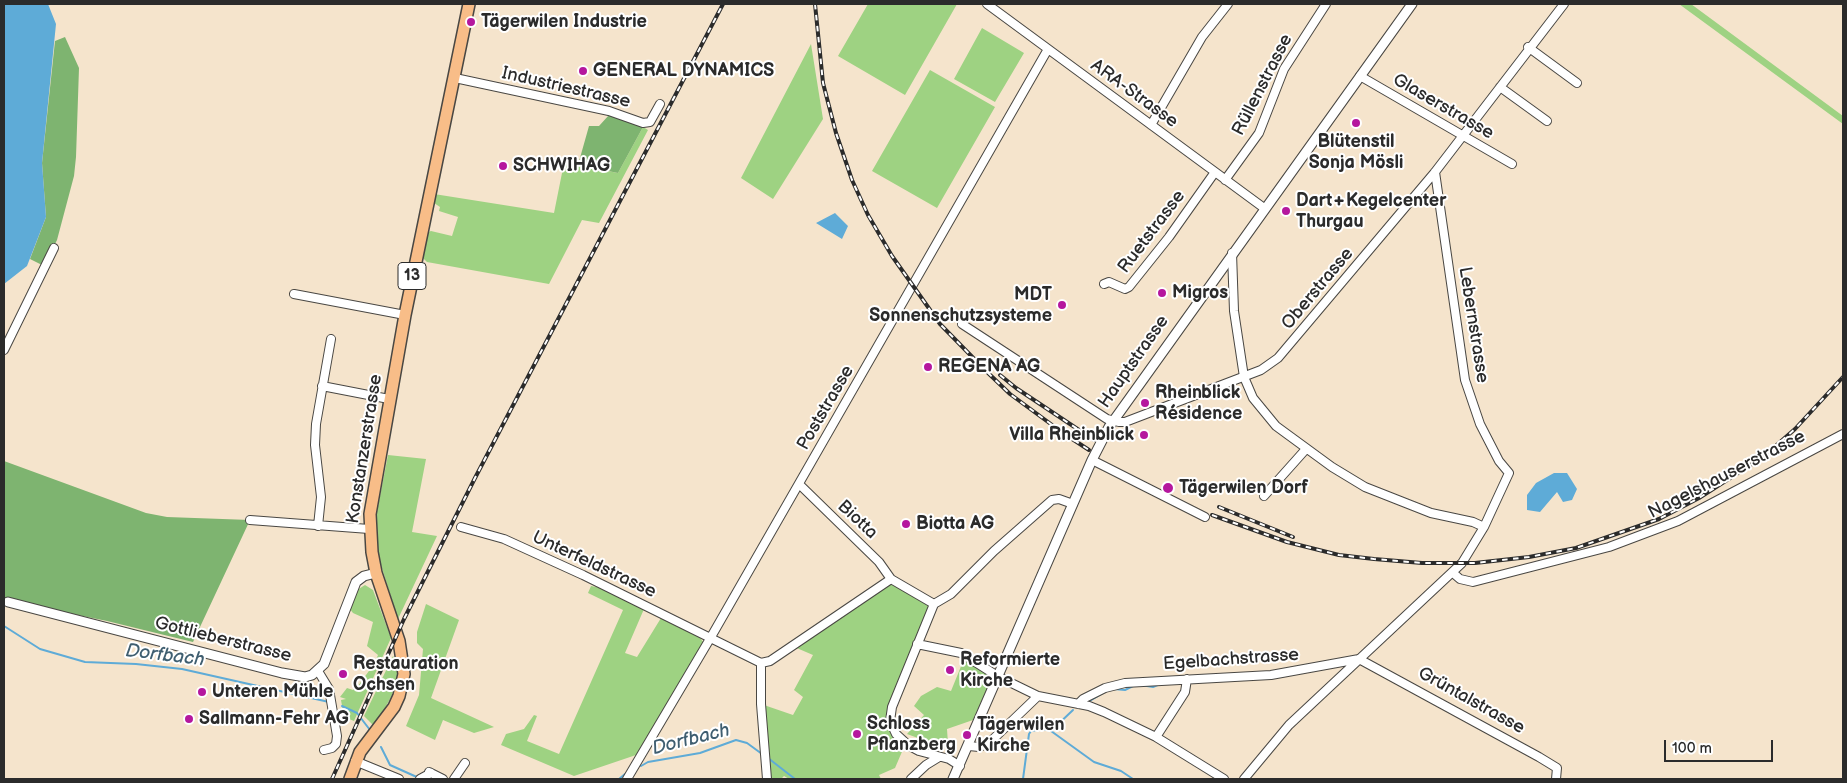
<!DOCTYPE html>
<meta charset="utf-8">
<style>
body{margin:0}
#map{position:relative;width:1847px;height:783px;overflow:hidden;background:#f5e4cc;font-family:"Balsamiq Sans",sans-serif}
canvas{display:block}
.frame{position:absolute;inset:0;border:5px solid #2b2b2b;pointer-events:none}
.scale{position:absolute;left:1664px;top:740px;width:109px;height:22px;box-sizing:border-box;border:2px solid #2b2b2b;border-top:0;padding-left:6px;font-size:15px;line-height:18px;white-space:nowrap;color:#2b2b2b;-webkit-text-stroke:4px #fff;paint-order:stroke}
</style>
<div id="map">
<canvas width="1847" height="783"></canvas>
<div class="frame"></div>
<div class="scale">100 m</div>
</div>
<script>
const ctx = document.querySelector('canvas').getContext('2d');
ctx.lineJoin = 'round';
function fill(path, color) { ctx.fillStyle = color; ctx.fill(path, 'evenodd'); }
const shape = rows => new Path2D(rows.map(r => 'M' + r).join(''));
function strokePath(path, color, width, dash) { ctx.strokeStyle = color; ctx.lineWidth = width; ctx.lineCap = dash ? 'butt' : 'round'; ctx.setLineDash(dash || []); ctx.stroke(path); }
function drawText(font, color, halo, rows, align = 'center') {
  ctx.font = font + ' "Balsamiq Sans",sans-serif'; ctx.lineWidth = 4; ctx.setLineDash([]); ctx.textBaseline = 'middle'; ctx.strokeStyle = halo; ctx.fillStyle = color; for (const [text, x, y, turn = 0] of rows) {
    ctx.save(); ctx.translate(x, y); ctx.rotate((+turn || 0) * Math.PI / 180); ctx.textAlign = isNaN(turn) ? turn : align; if (halo) ctx.strokeText(text, 0, 0); ctx.fillText(text, 0, 0); ctx.restore();
  }
}
fill(shape([
 [868,4,957,4,905,95,838,56],
 [1679,4,1691,4,1843,116,1843,124],
 [982,28,1024,53,995,102,954,79],
 [811,44,823,119,773,199,741,178],
 [930,70,995,107,937,208,872,171],
 [643,127,648,130,599,223,582,220,549,284,427,262,422,257,426,233,431,231,452,236,458,217,439,211,440,207,434,203,434,194,554,213,564,163,618,173],
 [388,455,426,459,412,532,437,536,398,619,380,562,374,527],
 [891,579,934,604,888,705,886,720,889,730,904,747,895,768,879,775,881,779,789,779,784,776,781,779,767,779,761,704,793,715,803,697,794,690,813,655,792,646],
 [365,585,373,590,391,638,354,721,344,717,341,700,346,699,340,697,347,688,353,690,355,685,358,686,374,664,378,655,367,646,373,622,353,613,349,608,357,590],
 [591,586,601,588,644,609,625,653,637,657,661,618,697,634,704,643,636,755,574,776,501,745,506,734,524,729,534,715,537,716,527,741,559,754,623,610,588,593],
 [426,604,459,620,431,698,494,727,474,733,443,720,435,740,406,726,419,695,423,649,417,643,417,632],
 [393,656,397,662,397,677,392,695,384,710,373,725,364,716],
 [964,659,993,675,973,720,947,729,948,744,926,741,907,734,924,715,914,706,921,696,937,687,951,691]
]), '#9ed282');
fill(shape([
 [65,37,79,68,76,157,74,176,57,240,44,266,30,259,46,217,42,163,55,41],
 [609,115,643,127,618,173,578,165,589,126,599,126],
 [4,461,146,513,167,517,250,520,193,642,107,621,4,600]
]), '#7eb470');
fill(shape([
 [4,4,48,4,56,24,42,163,46,217,27,266,4,284],
 [835,213,848,226,842,239,816,223],
 [1554,473,1567,473,1577,489,1572,500,1563,502,1557,492,1540,512,1527,510,1527,495,1536,483]
]), '#5eabd7');
strokePath(shape([
 [4,626,40,649,85,662,136,664,182,669,329,702],
 [1167,684,1177,684],
 [1141,685,1153,687,1160,684],
 [1114,689,1125,690,1133,686],
 [1088,702,1103,693],
 [342,706,357,713,370,730],
 [1052,730,1073,710],
 [381,747,390,765,419,778],
 [768,758,795,779],
 [641,766,648,762,700,753,736,740,747,743,762,754],
 [619,779,625,774],
 [1023,779,1029,734,1031,731,1043,729,1051,731,1094,762,1121,771,1133,779]
]), '#5eabd7', 2);
const minor = shape([
 [987,4,1264,208],
 [1528,47,1577,83],
 [1360,76,1512,164],
 [455,78,609,111,643,123,650,122,660,104],
 [1500,87,1547,121],
 [1151,125,1202,37,1228,4],
 [1225,180,1259,133,1284,69,1326,4],
 [1232,253,1234,311,1244,377,1253,398,1276,426,1332,467,1365,487,1431,513,1473,522,1484,527],
 [1104,284,1109,282,1125,289,1129,287,1169,237,1215,172],
 [294,294,405,315],
 [962,324,1107,419,1119,422,1125,422,1261,370,1278,358,1435,172,1564,4],
 [4,350,54,248],
 [322,386,389,399],
 [1092,460,1205,517],
 [799,484,879,562,891,579],
 [1264,496,1306,449],
 [250,520,369,529],
 [318,526,321,497,315,445,316,424,331,339],
 [461,527,504,539,583,575,761,663,761,704,767,779],
 [1453,573,1460,579,1473,582,1609,547,1678,521,1843,434],
 [934,604,892,707,890,721,896,734,908,745,919,751,949,759,960,766],
 [934,604,951,594,994,551,1052,500,1059,499,1073,504],
 [917,644,961,653,999,677,1038,696],
 [1359,659,1539,757,1557,768,1556,779],
 [761,663,770,661,891,579,934,604],
 [318,671,329,689,337,736,336,744,332,748,324,750],
 [1078,704,1083,699,1105,688,1125,683,1271,675,1359,659],
 [1156,737,1185,692,1187,679],
 [969,746,979,747,989,743,1038,696,1089,706,1104,712,1156,737,1224,779],
 [355,761,399,779],
 [429,772,443,779],
 [420,779,431,773],
 [454,779,465,763],
 [627,779,711,637,1048,49],
 [911,779,926,765,939,757],
 [1244,779,1289,725,1462,563,1484,527,1509,473,1499,461,1480,424,1465,380,1435,172]
]);
const tertiary = shape([
 [8,602,282,673,305,677,312,675,324,664,356,582,364,576,376,573],
 [953,779,1092,460,1109,427,1412,4]
]);
const primary = shape([
 [350,779,360,752,394,707,399,696,404,674,399,641,376,573,372,552,370,514,405,315,469,4]
]);
strokePath(minor, '#494743', 10);
strokePath(tertiary, '#494743', 11);
strokePath(primary, '#494743', 14);
strokePath(minor, '#fff', 8);
strokePath(tertiary, '#fff', 9);
strokePath(primary, '#f8bd88', 11);
const rail = shape([
 [815,4,823,83,836,133,852,180,868,215,892,256,940,324,986,371,1010,394,1063,433,1089,450],
 [1000,375,1016,388,1094,440],
 [1219,507,1293,537],
 [1212,515,1287,542,1339,555,1374,559,1422,563,1475,563,1529,557,1576,548,1659,519,1699,498,1763,457,1795,429,1843,377],
 [332,779,404,619,475,478,723,4]
]);
strokePath(rail, '#2b2b2b', 4);
strokePath(rail, '#fff', 2, [5.5]);
for (const [x, y, r, color] of [
 [471,22,5,"#b5179e"],
 [583,71,5,"#b5179e"],
 [1356,123,5,"#b5179e"],
 [503,166,5,"#b5179e"],
 [1286,211,5,"#b5179e"],
 [1162,293,5,"#b5179e"],
 [1062,305,5,"#b5179e"],
 [928,367,5,"#b5179e"],
 [1145,403,5,"#b5179e"],
 [1144,435,5,"#b5179e"],
 [1168,488,6,"#b5179e"],
 [906,524,5,"#b5179e"],
 [950,670,5,"#b5179e"],
 [343,674,5,"#b5179e"],
 [202,692,5,"#b5179e"],
 [189,719,5,"#b5179e"],
 [857,734,5,"#b5179e"],
 [967,735,5,"#b5179e"]
]) { const dot = new Path2D(); dot.arc(x, y, r, 0, 2 * Math.PI); ctx.fillStyle = color; ctx.fill(dot); strokePath(dot, '#fff', 2); }
for (const [x, y, w] of [
 [412,276,28]
]) { const box = new Path2D(); box.roundRect(x - w / 2, y - 13.5, w, 27, 4); ctx.fillStyle = '#fff'; ctx.fill(box); strokePath(box, '#2b2b2b', 1); }
drawText('bold 16px', '#2b2b2b', null, [
 ["13",412,276]
]);
drawText('bold 18px', '#2b2b2b', '#fff', [
 ["Tägerwilen Industrie",481,22],
 ["GENERAL DYNAMICS",593,71],
 ["Blütenstil",1356,142,"center"],
 ["Sonja Mösli",1356,163,"center"],
 ["SCHWIHAG",513,166],
 ["Dart+Kegelcenter",1296,201],
 ["Thurgau",1296,222],
 ["Migros",1172,293],
 ["MDT",1052,295,"right"],
 ["Sonnenschutzsysteme",1052,316,"right"],
 ["REGENA AG",938,367],
 ["Rheinblick",1155,393],
 ["Résidence",1155,414],
 ["Villa Rheinblick",1134,435,"right"],
 ["Tägerwilen Dorf",1179,488],
 ["Biotta AG",916,524],
 ["Reformierte",960,660],
 ["Kirche",960,681],
 ["Restauration",353,664],
 ["Ochsen",353,685],
 ["Unteren Mühle",212,692],
 ["Sallmann-Fehr AG",199,719],
 ["Schloss",867,724],
 ["Pflanzberg",867,745],
 ["Tägerwilen",977,725],
 ["Kirche",977,746]
], 'left');
drawText('18px', '#2b2b2b', '#fff', [
 ["Rüllenstrasse",1263,85,-63],
 ["Industriestrasse",566,88,13],
 ["ARA-Strasse",1134,94,36],
 ["Glaserstrasse",1443,107,30],
 ["Ruetstrasse",1152,232,-53],
 ["Oberstrasse",1318,289,-50],
 ["Lebernstrasse",1473,325,81],
 ["Hauptstrasse",1134,362,-55],
 ["Poststrasse",826,408,-60],
 ["Konstanzerstrasse",365,449,-81],
 ["Nagelshauserstrasse",1727,475,-27],
 ["Biotta",857,520,43],
 ["Unterfeldstrasse",594,565,25],
 ["Gottlieberstrasse",223,640,14],
 ["Egelbachstrasse",1231,660,-4],
 ["Grüntalstrasse",1471,701,29]
]);
drawText('italic 19px', '#3f5e70', '#fff', [
 ["Dorfbach",165,656,7],
 ["Dorfbach",691,740,-14]
]);
</script>
